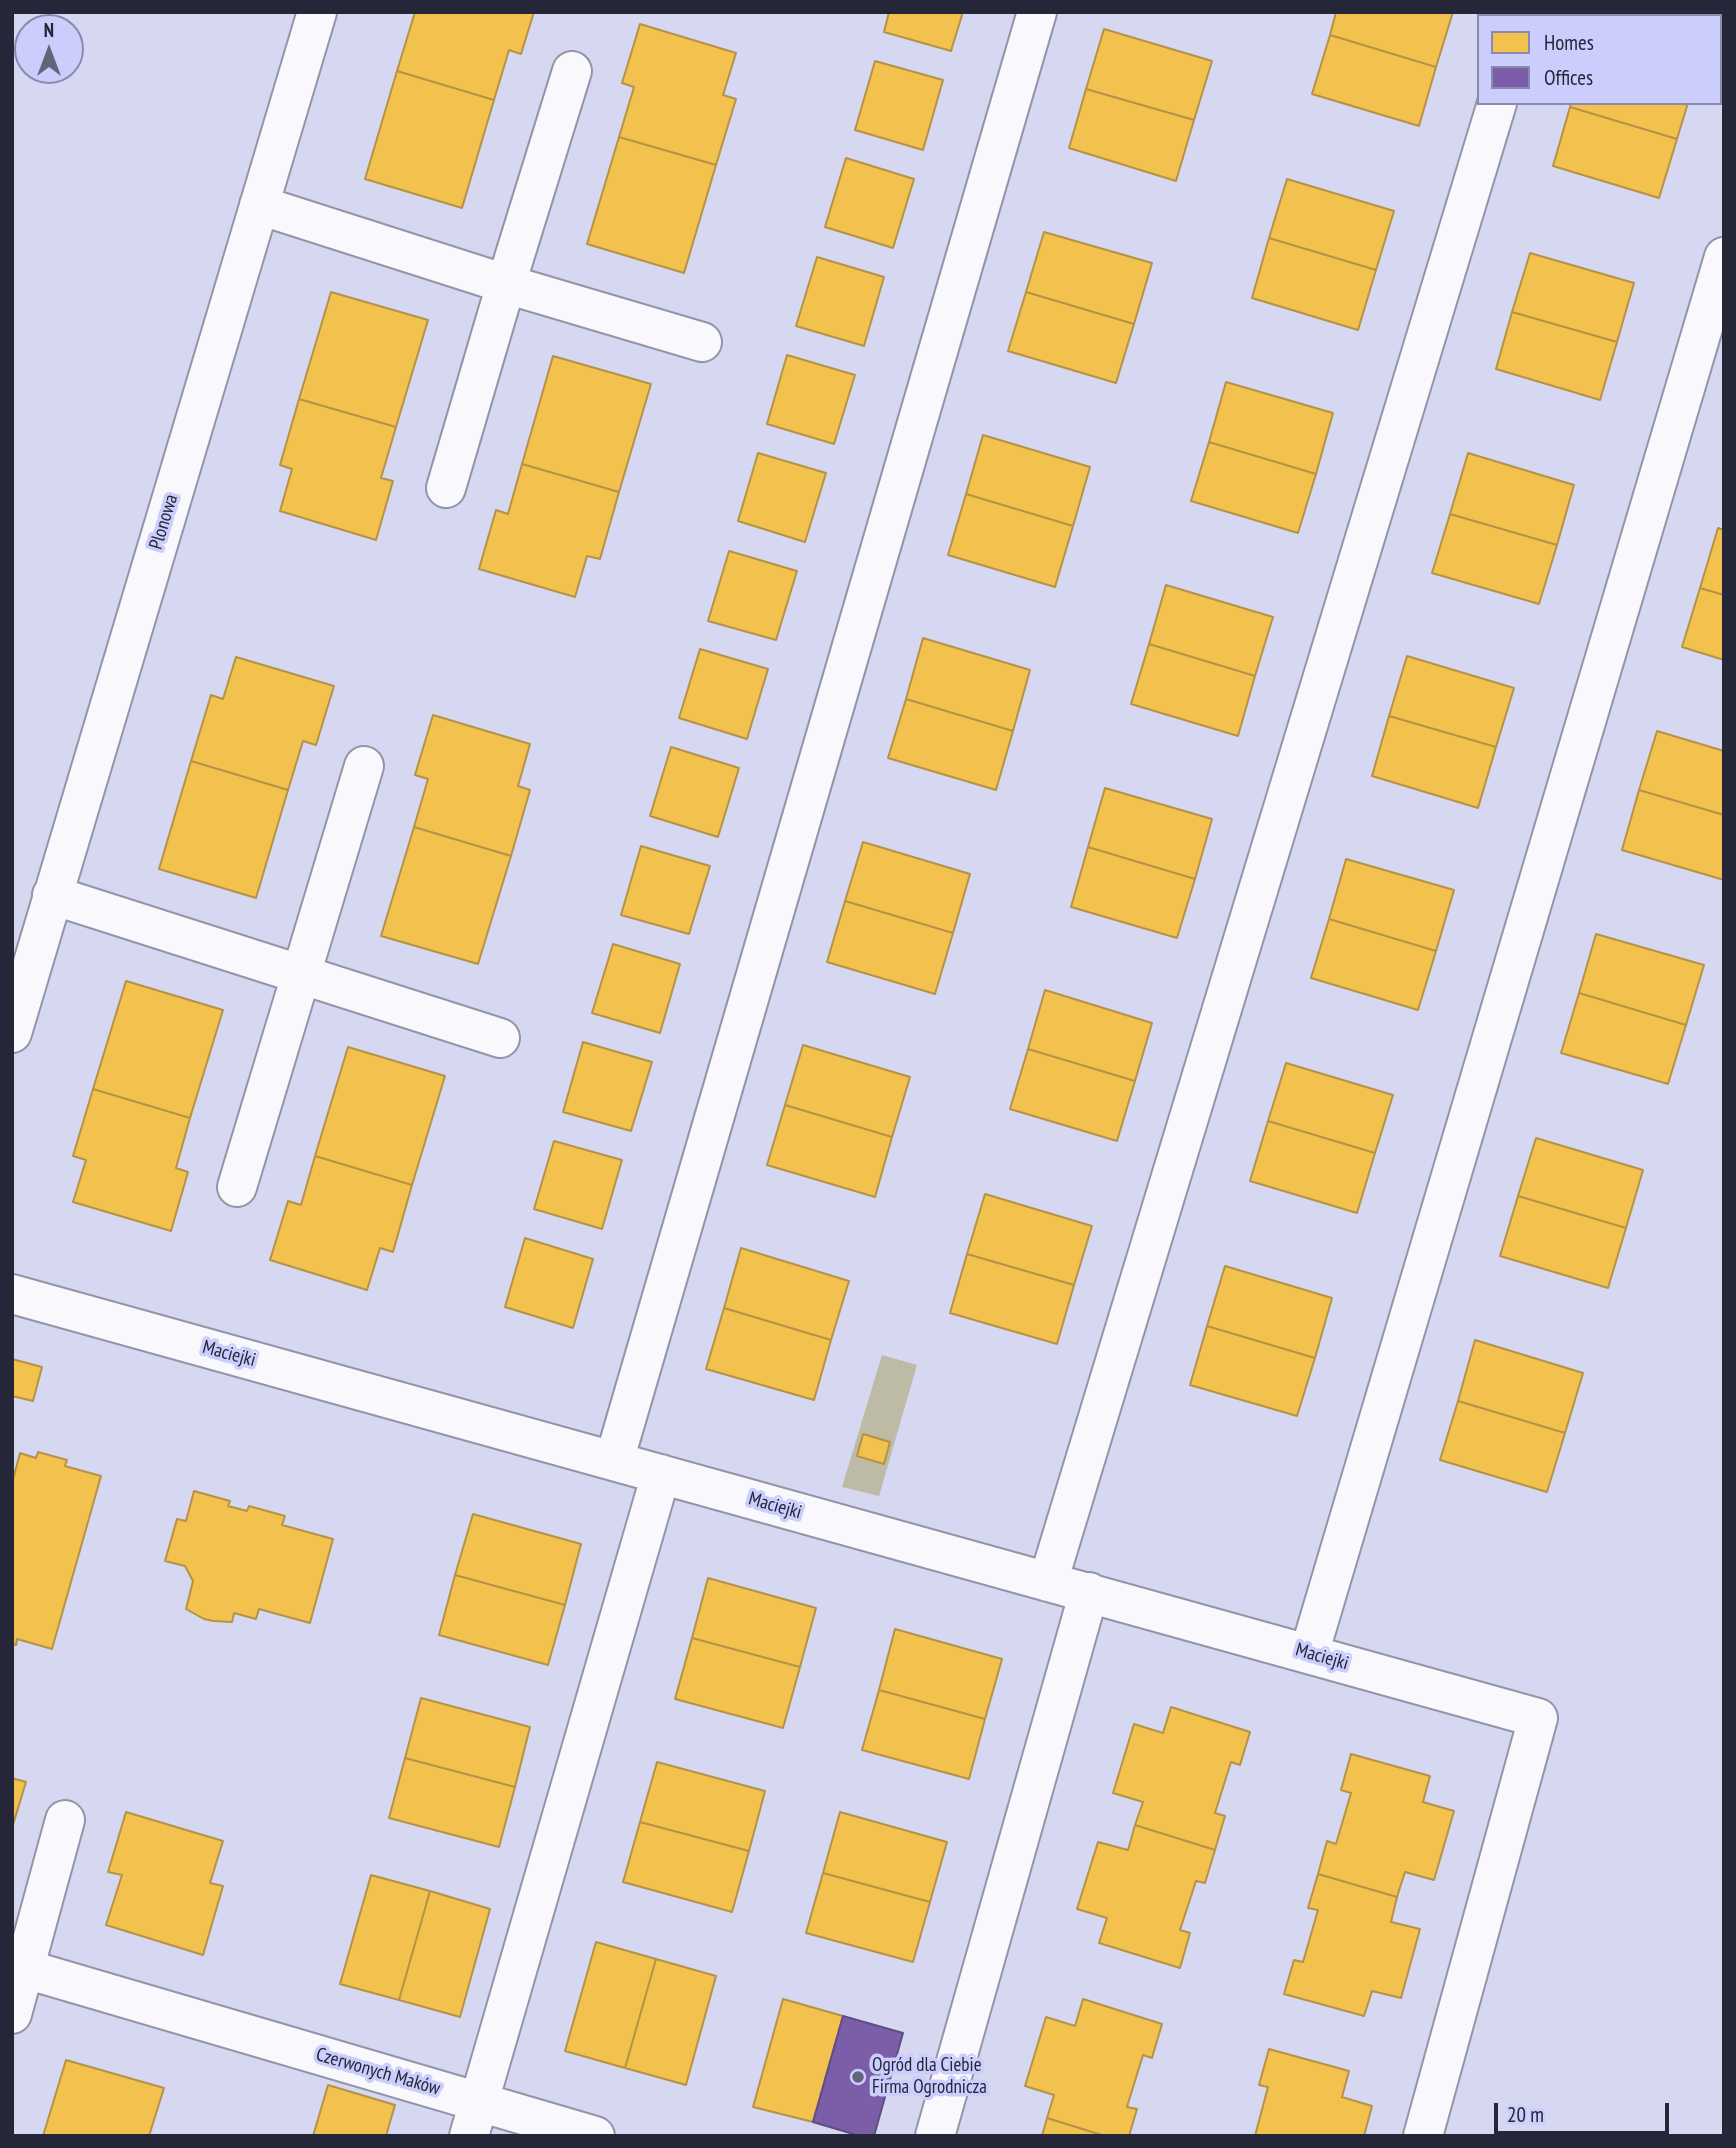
<!DOCTYPE html>
<meta charset="utf-8">
<style>
body{margin:0}
#map{position:relative;width:1736px;height:2148px;overflow:hidden;background:#d6d8f2;font-family:"PT Sans Narrow",sans-serif}
canvas{display:block}
.frame{position:absolute;inset:0;border:14px solid #252638;pointer-events:none}
.legend{position:absolute;left:1477px;top:14px;width:245px;height:91px;box-sizing:border-box;background:#cbcdfd;border:2px solid #898aae;margin:0;padding:9px 12px;list-style:none;font-size:21px;color:#252638}
.legend li{display:flex;align-items:center;gap:14px;height:35px}
.legend b{width:35px;border:2px solid #898aae}
.north{position:absolute;left:14px;top:14px;width:70px;height:70px;box-sizing:border-box;background:#cbcdfd;border:2px solid #898aae;border-radius:50%;rotate:0deg;font-size:19px;font-weight:700;line-height:28px;text-align:center;color:#252638}
.north::after{content:'';display:block;margin:auto;width:24px;height:32px;background:#636479;clip-path:polygon(50% 0,100% 100%,50% 72%,0 100%)}
.scale{position:absolute;left:1494px;top:2103px;width:175px;height:32px;box-sizing:border-box;border:4px solid #252638;border-top:0;padding-left:9px;font-size:21px;line-height:24px;white-space:nowrap;color:#252638;-webkit-text-stroke:5px #cbcdfd;paint-order:stroke}
</style>
<div id="map">
<canvas width="1736" height="2148"></canvas>
<div class="frame"></div>
<ul class="legend">
<li><b style="height:19px;background:#f2c14e"></b>Homes</li>
<li><b style="height:19px;background:#7b5ea7"></b>Offices</li>
</ul>
<div class="north">N</div>
<div class="scale">20 m</div>
</div>
<script>
const ctx = document.querySelector('canvas').getContext('2d');
ctx.lineJoin = 'round';
function fill(path, color) { ctx.fillStyle = color; ctx.fill(path, 'evenodd'); }
const shape = rows => new Path2D(rows.map(r => 'M' + r).join(''));
function strokePath(path, color, width, dash) { ctx.strokeStyle = color; ctx.lineWidth = width; ctx.lineCap = dash ? 'butt' : 'round'; ctx.setLineDash(dash || []); ctx.stroke(path); }
function drawText(font, color, halo, rows, align = 'center') {
  ctx.font = font + ' "PT Sans Narrow",sans-serif'; ctx.lineWidth = 7; ctx.setLineDash([]); ctx.textBaseline = 'middle'; ctx.strokeStyle = halo; ctx.fillStyle = color; for (const [text, x, y, turn = 0] of rows) {
    ctx.save(); ctx.translate(x, y); ctx.rotate((+turn || 0) * Math.PI / 180); ctx.textAlign = isNaN(turn) ? turn : align; if (halo) ctx.strokeText(text, 0, 0); ctx.fillText(text, 0, 0); ctx.restore();
  }
}
fill(shape([
 [882,1355,917,1365,879,1496,842,1487]
]), '#bdbaa5');
const homes = shape([
 [415,12,534,12,521,54,509,50,494,100,397,71,415,12],
 [889,12,963,12,951,51,884,32,889,12],
 [1336,12,1453,12,1436,67,1330,35,1336,12],
 [640,24,736,53,723,95,736,99,716,165,619,137,634,87,622,83,640,24],
 [1104,29,1212,61,1194,120,1086,89,1104,29],
 [1330,35,1436,67,1419,126,1312,94,1330,35],
 [875,61,943,80,923,150,855,130,875,61],
 [397,71,494,100,462,208,365,179,397,71],
 [1086,89,1194,120,1176,181,1069,148,1086,89],
 [1571,103,1688,103,1677,139,1570,107,1571,103],
 [1570,107,1677,139,1659,198,1553,166,1570,107],
 [619,137,716,165,684,273,587,244,619,137],
 [846,158,914,179,893,248,825,227,846,158],
 [1287,179,1394,211,1376,270,1269,238,1287,179],
 [1044,232,1152,263,1134,324,1026,292,1044,232],
 [1269,238,1376,270,1358,330,1252,298,1269,238],
 [1530,253,1634,283,1617,342,1512,312,1530,253],
 [817,257,884,277,864,346,796,326,817,257],
 [331,292,428,320,396,427,299,399,331,292],
 [1026,292,1134,324,1116,383,1008,351,1026,292],
 [1512,312,1617,342,1600,400,1496,369,1512,312],
 [787,355,855,375,834,444,767,424,787,355],
 [553,356,651,384,619,492,522,464,553,356],
 [1226,382,1333,413,1316,474,1209,442,1226,382],
 [299,399,396,427,381,478,393,481,376,540,280,511,292,469,280,465,299,399],
 [983,435,1090,467,1073,526,966,494,983,435],
 [1209,442,1316,474,1298,533,1191,501,1209,442],
 [758,453,826,473,805,542,738,521,758,453],
 [1468,453,1574,485,1557,545,1450,514,1468,453],
 [522,464,619,492,600,559,587,556,575,597,479,569,496,510,508,514,522,464],
 [966,494,1073,526,1055,587,948,555,966,494],
 [1450,514,1557,545,1539,604,1432,573,1450,514],
 [1718,528,1724,530,1724,595,1700,588,1718,528],
 [729,551,797,571,776,640,708,621,729,551],
 [1166,585,1273,617,1255,676,1149,644,1166,585],
 [1700,588,1724,595,1724,660,1682,647,1700,588],
 [923,638,1030,670,1013,731,906,699,923,638],
 [1149,644,1255,676,1238,736,1131,704,1149,644],
 [700,649,768,669,747,739,679,718,700,649],
 [1407,656,1514,688,1496,747,1389,716,1407,656],
 [236,657,334,686,316,745,303,741,288,790,191,761,211,695,223,699,236,657],
 [906,699,1013,731,996,790,888,758,906,699],
 [433,715,530,744,518,786,530,790,511,856,414,827,428,779,415,775,433,715],
 [1389,716,1496,747,1478,808,1372,776,1389,716],
 [1657,731,1724,751,1724,815,1639,790,1657,731],
 [671,747,739,768,718,837,650,816,671,747],
 [191,761,288,790,256,898,159,869,191,761],
 [1105,788,1212,819,1195,879,1088,847,1105,788],
 [1639,790,1724,815,1724,880,1622,850,1639,790],
 [414,827,511,856,478,964,381,936,414,827],
 [863,842,970,874,953,933,845,901,863,842],
 [641,846,710,866,689,934,621,915,641,846],
 [1088,847,1195,879,1177,938,1071,907,1088,847],
 [1346,859,1454,890,1436,951,1329,919,1346,859],
 [845,901,953,933,935,994,827,962,845,901],
 [1329,919,1436,951,1418,1010,1311,978,1329,919],
 [1596,934,1704,965,1686,1025,1579,993,1596,934],
 [613,944,680,964,660,1033,592,1013,613,944],
 [126,981,223,1010,190,1118,93,1089,126,981],
 [1045,990,1152,1023,1135,1081,1028,1049,1045,990],
 [1579,993,1686,1025,1668,1084,1561,1053,1579,993],
 [583,1042,652,1062,631,1131,563,1112,583,1042],
 [803,1045,910,1077,892,1137,785,1105,803,1045],
 [348,1047,445,1076,412,1185,315,1156,348,1047],
 [1028,1049,1135,1081,1117,1141,1010,1109,1028,1049],
 [1286,1063,1393,1095,1375,1153,1268,1121,1286,1063],
 [93,1089,190,1118,176,1168,188,1172,171,1231,73,1202,86,1160,73,1156,93,1089],
 [785,1105,892,1137,875,1197,767,1165,785,1105],
 [1268,1121,1375,1153,1357,1213,1250,1181,1268,1121],
 [1536,1138,1643,1170,1626,1228,1518,1196,1536,1138],
 [554,1141,622,1160,602,1229,534,1209,554,1141],
 [315,1156,412,1185,393,1252,380,1248,367,1290,270,1260,288,1201,301,1205,315,1156],
 [985,1194,1092,1226,1074,1285,967,1254,985,1194],
 [1518,1196,1626,1228,1608,1288,1500,1256,1518,1196],
 [525,1238,593,1259,573,1328,505,1307,525,1238],
 [741,1248,849,1281,831,1340,724,1308,741,1248],
 [967,1254,1074,1285,1057,1344,950,1313,967,1254],
 [1225,1266,1332,1298,1315,1358,1207,1326,1225,1266],
 [724,1308,831,1340,814,1400,706,1369,724,1308],
 [1207,1326,1315,1358,1297,1416,1190,1385,1207,1326],
 [1475,1340,1583,1373,1565,1433,1458,1401,1475,1340],
 [12,1359,42,1367,33,1401,12,1396,12,1359],
 [1458,1401,1565,1433,1547,1492,1440,1460,1458,1401],
 [863,1434,890,1442,884,1464,857,1456,863,1434],
 [38,1452,67,1460,65,1466,101,1476,52,1649,17,1639,16,1645,12,1644,12,1483,20,1453,36,1458,38,1452],
 [194,1491,230,1501,228,1506,247,1511,249,1506,285,1516,282,1525,333,1539,310,1623,259,1609,256,1619,234,1613,232,1622,213,1621,204,1619,186,1609,193,1581,185,1566,165,1561,177,1519,186,1521,194,1491],
 [473,1514,581,1544,565,1605,455,1575,473,1514],
 [455,1575,565,1605,548,1665,439,1635,455,1575],
 [708,1578,816,1608,800,1667,692,1638,708,1578],
 [895,1629,1002,1659,985,1719,879,1690,895,1629],
 [692,1638,800,1667,783,1728,675,1699,692,1638],
 [879,1690,985,1719,969,1779,862,1750,879,1690],
 [421,1698,530,1727,515,1787,405,1758,421,1698],
 [1171,1707,1250,1732,1240,1765,1231,1762,1215,1813,1225,1816,1215,1850,1135,1825,1143,1802,1113,1793,1134,1724,1163,1733,1171,1707],
 [1351,1754,1430,1776,1423,1802,1454,1811,1434,1880,1405,1872,1397,1897,1318,1874,1327,1841,1336,1844,1351,1793,1341,1790,1351,1754],
 [405,1758,515,1787,499,1847,389,1818,405,1758],
 [657,1762,765,1791,749,1851,640,1822,657,1762],
 [12,1778,26,1782,12,1828,12,1778],
 [126,1812,223,1841,210,1883,223,1886,203,1955,106,1925,122,1875,108,1872,126,1812],
 [840,1812,947,1842,930,1902,823,1873,840,1812],
 [640,1822,749,1851,732,1912,623,1882,640,1822],
 [1135,1825,1215,1850,1205,1883,1196,1881,1180,1930,1190,1933,1180,1968,1099,1943,1107,1918,1077,1909,1098,1842,1128,1850,1135,1825],
 [823,1873,930,1902,913,1962,806,1933,823,1873],
 [1318,1874,1397,1897,1391,1922,1420,1929,1401,1998,1372,1991,1364,2016,1284,1994,1294,1960,1303,1962,1318,1910,1308,1908,1318,1874],
 [371,1875,430,1891,399,2000,340,1984,371,1875],
 [430,1891,490,1909,460,2017,399,2000,430,1891],
 [596,1942,656,1959,625,2068,565,2051,596,1942],
 [656,1959,716,1976,686,2085,625,2068,656,1959],
 [783,1999,843,2016,813,2122,753,2107,783,1999],
 [1083,1999,1162,2024,1152,2058,1143,2055,1127,2107,1137,2109,1129,2136,1105,2136,1047,2118,1054,2095,1025,2086,1046,2017,1075,2026,1083,1999],
 [1269,2049,1349,2071,1342,2097,1372,2106,1364,2136,1255,2136,1268,2087,1259,2085,1269,2049],
 [66,2060,164,2088,149,2136,43,2136,66,2060],
 [328,2085,395,2105,386,2136,313,2136,328,2085],
 [1047,2118,1105,2136,1042,2136,1047,2118]
]);
fill(homes, '#f2c14e');
strokePath(homes, '#b49247', 2);
const offices = shape([
 [843,2016,903,2033,874,2136,860,2136,813,2122,843,2016]
]);
fill(offices, '#7b5ea7');
strokePath(offices, '#614d86', 2);
const minor = shape([
 [1524,16,1525,12],
 [259,205,506,284,702,342],
 [446,488,506,284,572,71],
 [52,895,500,1038],
 [12,1033,317,12],
 [237,1187,364,766],
 [12,1294,1538,1718,1423,2136],
 [614,1461,1037,12],
 [1048,1582,1497,103],
 [1309,1654,1724,257],
 [12,1965,595,2136],
 [12,2014,65,1820],
 [469,2136,661,1474],
 [935,2136,1089,1592]
]);
strokePath(minor, '#9394a8', 42);
strokePath(shape([
 [12,1136,29,1080]
]), '#d6d6de', 4.5, [2, 5]);
strokePath(minor, '#f9f9fd', 38);
for (const [x, y, r, color] of [
 [858,2077,7,"#636479"]
]) { const dot = new Path2D(); dot.arc(x, y, r, 0, 2 * Math.PI); ctx.fillStyle = color; ctx.fill(dot); strokePath(dot, '#cbcdfd', 2.5); }
drawText('19px', '#252638', '#cbcdfd', [
 ["Plonowa",164,522,-73],
 ["Maciejki",229,1354,15],
 ["Maciejki",775,1506,16],
 ["Maciejki",1322,1657,16],
 ["Czerwonych Maków",378,2072,16]
]);
drawText('19px', '#252638', '#cbcdfd', [
 ["Ogród dla Ciebie",872,2066],
 ["Firma Ogrodnicza",872,2088]
], 'left');
</script>
